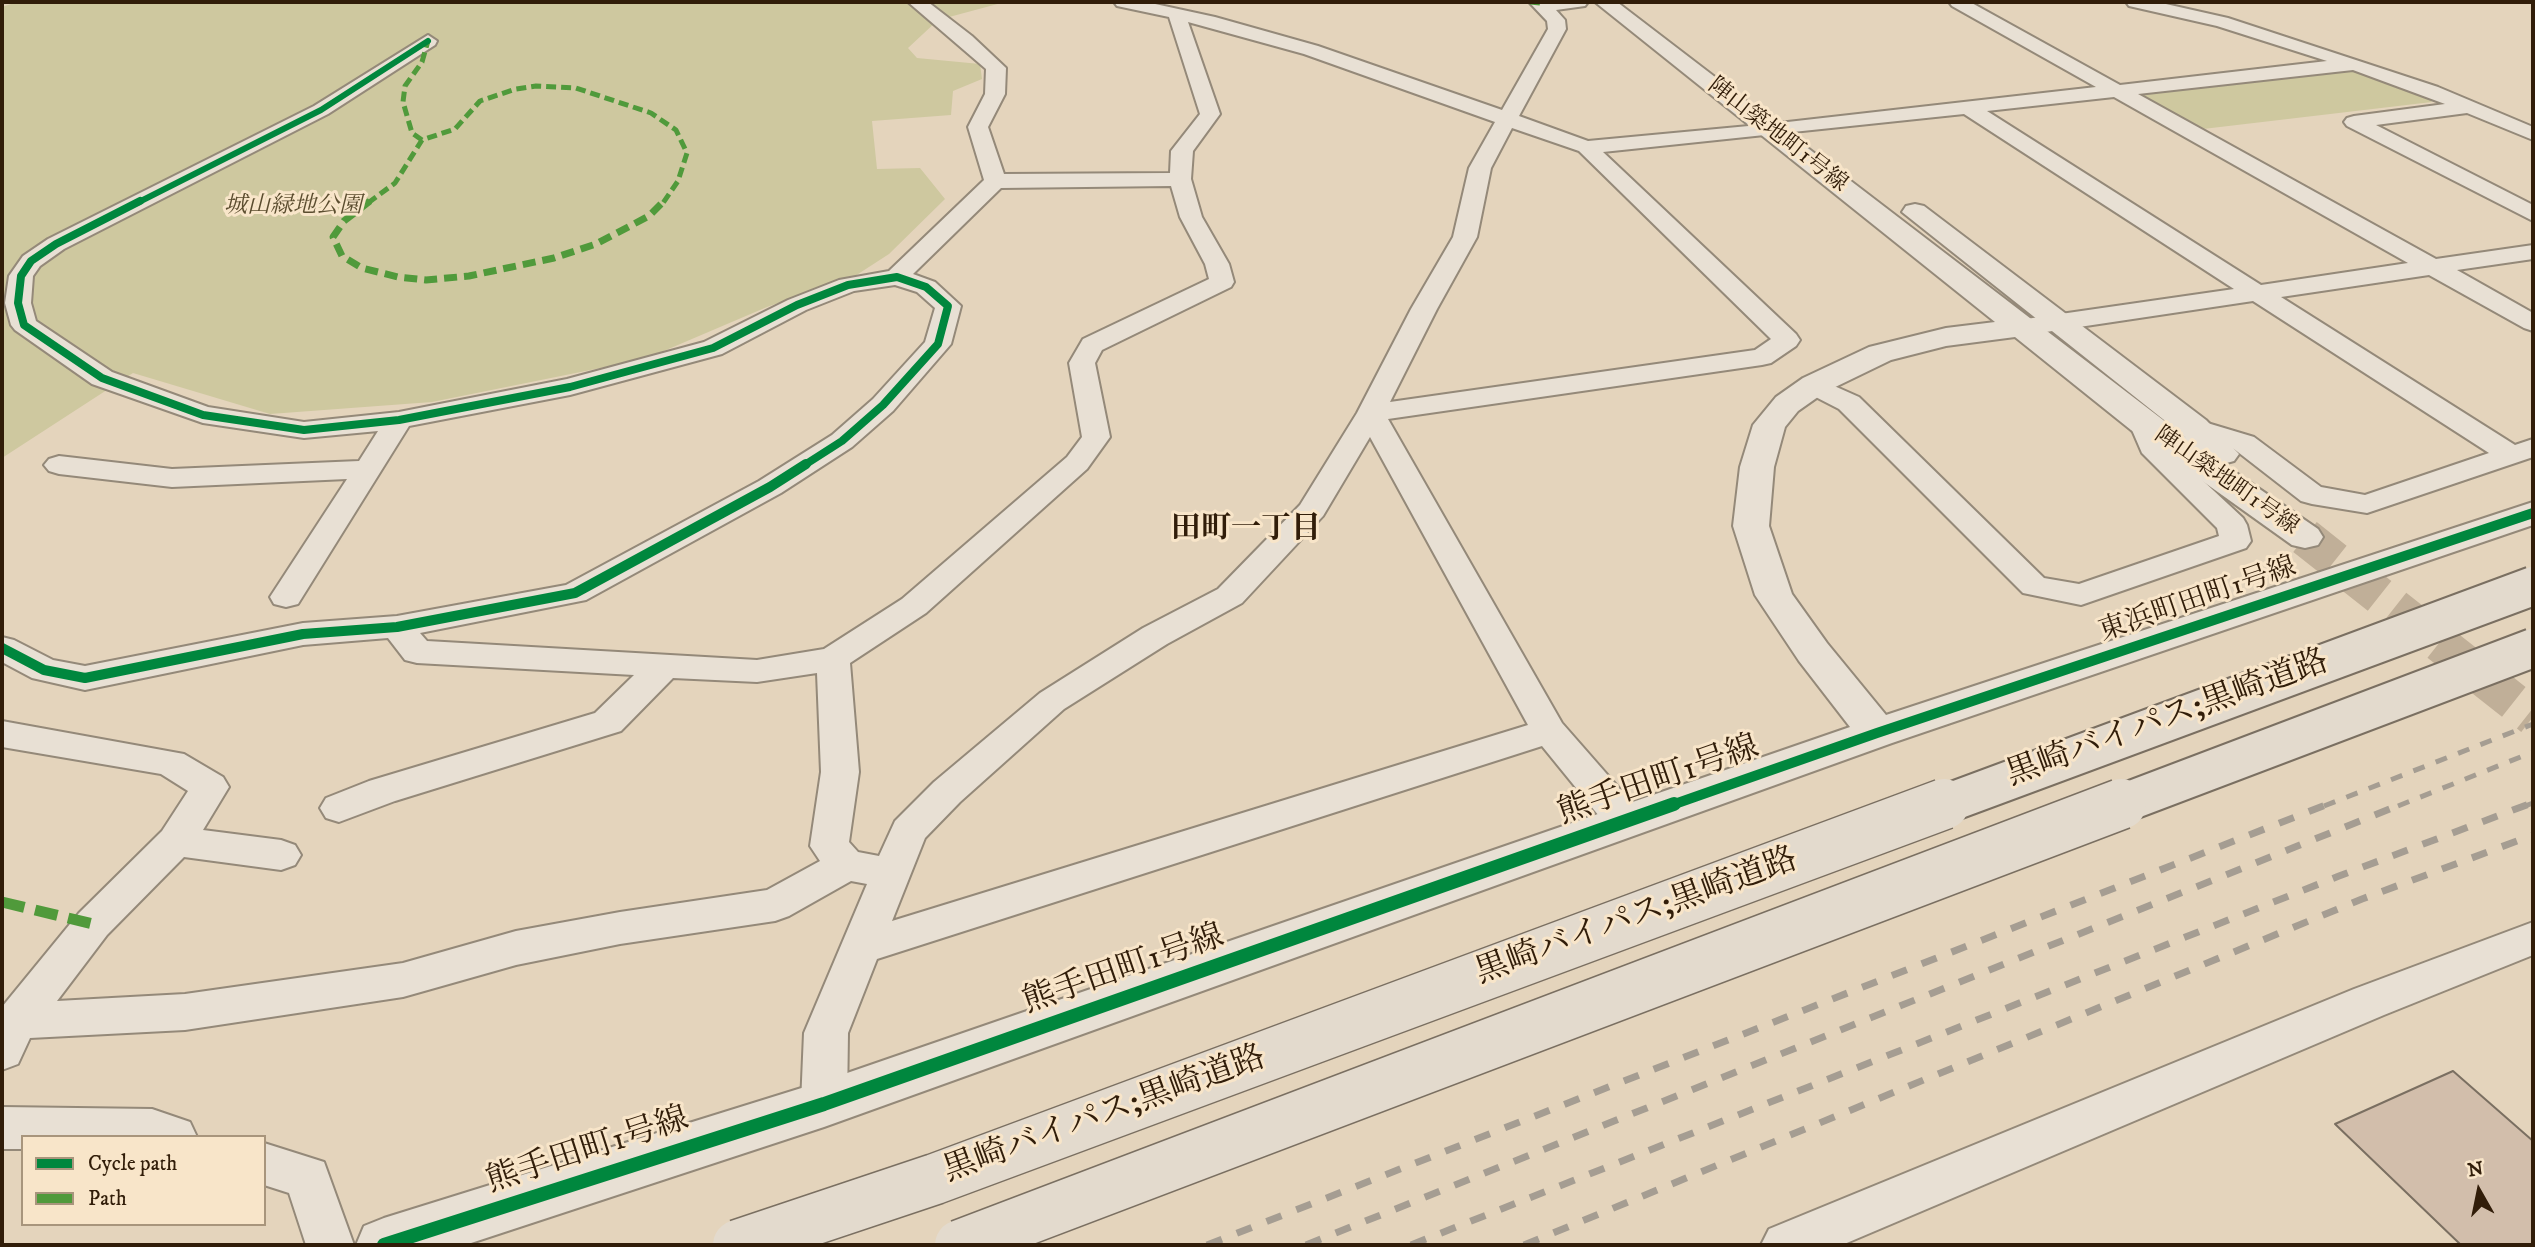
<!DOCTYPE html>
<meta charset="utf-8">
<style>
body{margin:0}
#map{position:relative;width:2535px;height:1247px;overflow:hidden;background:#e4d4bc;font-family:"IM FELL DW Pica",serif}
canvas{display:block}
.frame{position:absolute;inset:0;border:4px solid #311d09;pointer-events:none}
.legend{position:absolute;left:21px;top:1135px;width:245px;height:91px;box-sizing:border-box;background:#f8e5c9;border:2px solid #a8957c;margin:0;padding:9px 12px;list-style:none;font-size:21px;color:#311d09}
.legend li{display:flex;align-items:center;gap:14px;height:35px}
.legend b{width:35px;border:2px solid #a8957c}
.north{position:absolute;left:2444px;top:1156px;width:70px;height:70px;-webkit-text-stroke:5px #f8e5c9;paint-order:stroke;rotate:351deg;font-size:19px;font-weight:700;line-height:28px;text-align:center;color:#311d09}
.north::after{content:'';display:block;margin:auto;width:24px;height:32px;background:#311d09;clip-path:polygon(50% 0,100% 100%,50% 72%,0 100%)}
</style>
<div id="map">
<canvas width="2535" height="1247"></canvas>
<div class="frame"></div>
<ul class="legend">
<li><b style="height:9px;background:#00873e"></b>Cycle path</li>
<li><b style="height:9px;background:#509a3b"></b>Path</li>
</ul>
<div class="north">N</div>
</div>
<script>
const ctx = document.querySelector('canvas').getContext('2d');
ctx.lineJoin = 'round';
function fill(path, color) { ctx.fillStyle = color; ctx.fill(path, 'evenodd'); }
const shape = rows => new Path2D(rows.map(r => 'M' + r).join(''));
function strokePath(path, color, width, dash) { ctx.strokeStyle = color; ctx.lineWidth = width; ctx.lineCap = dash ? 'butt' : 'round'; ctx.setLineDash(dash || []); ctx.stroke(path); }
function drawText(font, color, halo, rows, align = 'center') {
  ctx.font = font + ' "IM FELL DW Pica","Noto Serif JP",serif'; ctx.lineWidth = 6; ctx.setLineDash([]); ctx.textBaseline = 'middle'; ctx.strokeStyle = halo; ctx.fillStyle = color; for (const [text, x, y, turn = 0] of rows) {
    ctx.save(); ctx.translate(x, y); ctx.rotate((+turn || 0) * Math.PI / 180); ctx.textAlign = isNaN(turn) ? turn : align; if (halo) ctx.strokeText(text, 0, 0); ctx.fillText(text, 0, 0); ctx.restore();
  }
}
fill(shape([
 [17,2,1005,2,938,20,908,48,917,58,980,64,982,79,953,91,951,115,872,121,877,169,920,168,945,199,889,254,855,276,767,307,645,359,432,402,270,414,133,373,2,458,2,7],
 [2350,68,2425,95,2432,102,2203,129,2133,91]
]), '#cec89f');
const building = shape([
 [2453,1071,2533,1141,2533,1245,2461,1245,2335,1124,2453,1071]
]);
fill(building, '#d2beab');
strokePath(building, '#7a6f61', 2);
strokePath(shape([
 [2305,537,2533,717]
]), '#c0af98', 38, [38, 19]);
const minor = shape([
 [908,2,928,2,972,36,1006,68,1005,94,988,127,1004,174,1170,173,1171,151,1200,114,1169,17,1117,6,1114,2,1146,2,1215,17,1318,46,1502,110,1548,29,1547,21,1529,2,1588,2,1585,6,1556,10,1565,20,1566,29,1519,116,1588,141,1770,124,2096,87,1952,6,1949,2,1970,2,2120,85,2327,61,2217,26,2129,6,2126,2,2157,2,2228,18,2438,87,2533,127,2533,140,2467,113,2376,125,2533,205,2533,221,2347,126,2344,122,2347,118,2354,116,2445,104,2353,70,2138,94,2436,259,2533,245,2533,259,2457,270,2533,313,2533,331,2524,328,2429,275,2281,297,2515,445,2533,439,2533,457,2367,513,2312,504,2301,501,2234,449,2184,433,2180,427,2184,421,2194,419,2254,437,2321,487,2365,495,2489,453,2253,301,2019,336,2010,333,2006,328,2010,323,2019,320,2234,289,1964,114,1603,152,1796,334,1800,340,1796,346,1771,363,1762,365,1388,419,1562,723,1640,812,1645,822,1640,832,1626,836,1612,832,1542,746,877,959,848,1033,847,1104,840,1118,824,1124,808,1118,801,1104,804,1033,867,884,851,881,789,916,775,921,620,944,516,965,403,997,185,1030,30,1038,18,1064,2,1070,2,1007,79,913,162,831,188,791,161,774,2,747,2,721,184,754,223,777,229,787,203,830,281,840,295,845,301,855,295,865,281,870,184,857,107,935,57,1001,185,994,403,963,516,931,620,912,767,890,820,861,810,846,821,772,817,673,757,682,673,678,621,731,395,801,339,822,326,818,320,808,326,798,369,781,595,713,634,675,417,663,405,660,388,638,303,645,85,690,32,678,2,662,2,637,14,640,53,660,85,666,303,623,397,616,566,585,759,481,832,435,873,399,925,342,935,308,917,292,895,285,854,291,806,310,722,354,570,395,409,426,298,604,286,607,274,604,270,597,347,479,172,487,59,474,49,471,44,465,49,459,59,456,172,469,359,461,378,431,304,438,203,423,92,384,15,330,11,325,5,303,9,276,23,256,48,239,314,106,428,35,437,41,435,45,328,114,64,249,40,266,33,276,31,303,36,321,112,372,208,407,304,422,399,412,567,379,704,342,788,300,839,280,889,271,984,180,968,127,985,94,986,69,908,2],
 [1188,22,1304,54,1495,122,1469,168,1453,237,1411,309,1357,413,1300,505,1218,589,1143,628,1040,693,934,782,895,821,879,856,858,852,849,842,859,772,850,663,926,613,1087,469,1110,437,1095,363,1102,350,1231,287,1234,282,1229,264,1202,217,1191,179,1193,151,1220,114,1188,22],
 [2114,97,2408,263,2261,285,1987,111,2114,97],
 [1512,128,1579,151,1771,339,1755,350,1390,402,1437,309,1477,237,1491,168,1512,128],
 [1171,186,1180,217,1205,264,1209,279,1083,339,1069,363,1082,437,1067,457,902,599,824,649,757,660,427,641,420,633,586,600,781,493,852,447,893,411,951,344,961,306,935,282,913,274,1001,188,1171,186],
 [1370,437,1528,725,892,921,925,838,960,802,1064,709,1167,644,1242,603,1323,516,1370,437],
 [1814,377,1859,397,2044,578,2079,584,2219,536,2217,528,2142,453,2129,423,2133,417,2143,415,2153,417,2169,449,2243,518,2247,525,2251,541,2246,548,2081,605,2023,593,1839,409,1804,391,1800,385,1804,379,1814,377],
 [2533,922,2533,955,2384,1015,1842,1245,1761,1245,1769,1229,2354,989,2533,922],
 [2,1107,152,1109,190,1122,197,1137,23,1137,23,1149,2,1149,2,1107],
 [264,1143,324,1162,354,1245,306,1245,289,1193,264,1185,264,1143]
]);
const tertiary = shape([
 [1595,2,1617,2,2188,439,1902,212,1906,206,1915,204,1924,206,2206,420,2239,454,2234,461,2223,464,2318,529,2323,537,2318,545,2305,548,2292,545,2131,430,2015,337,1946,346,1891,360,1825,392,1798,411,1785,427,1774,467,1769,526,1792,594,1827,643,1886,715,2533,502,2533,525,1892,743,824,1127,465,1245,356,1245,364,1226,384,1218,824,1081,1850,727,1799,661,1755,595,1733,526,1740,467,1753,425,1776,397,1803,378,1869,347,1946,328,1995,322,1595,2]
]);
strokePath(minor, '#948979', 4);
strokePath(tertiary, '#948979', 4);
fill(minor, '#e8e0d4');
fill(tertiary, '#e8e0d4');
strokePath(shape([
 [2324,806,2533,724],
 [2398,806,2533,752],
 [2525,806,2533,803]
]), '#a59d92', 5, [12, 12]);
strokePath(shape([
 [1207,1245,2328,804],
 [1306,1245,2402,804],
 [1411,1245,2339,876,2529,804],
 [1524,1245,2362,899,2533,835]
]), '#a59d92', 7, [16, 16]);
const motorwayBridgeFar1 = shape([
 [1940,806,2533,586],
 [2116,806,2533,648]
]);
const motorwayBridge = shape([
 [738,1245,935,1179,1944,804],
 [960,1245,2121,804]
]);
strokePath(motorwayBridgeFar1, '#7a6f61', 42, []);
strokePath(motorwayBridge, '#7a6f61', 53, []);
strokePath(motorwayBridgeFar1, '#e3dacd', 38);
strokePath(motorwayBridge, '#e3dacd', 50);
strokePath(shape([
 [1530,2,1540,3],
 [422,140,412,133,403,102,405,86,422,62,428,41],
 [368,203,395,183,422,140,455,129,480,101,516,89,536,86,576,88,651,113,676,130,687,153,678,181,663,203]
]), '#509a3b', 5, [10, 5]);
strokePath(shape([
 [370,201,344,221,333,237,342,256,362,268,398,277,426,280,469,276,554,258,596,244,649,216,664,201]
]), '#509a3b', 7, [13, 7]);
strokePath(shape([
 [2,902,93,924]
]), '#509a3b', 11, [23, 11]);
strokePath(shape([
 [137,203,321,110,428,41]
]), '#00873e', 6);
strokePath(shape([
 [140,201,56,244,31,261,21,276,18,303,24,325,102,378,203,415,304,430,399,420,570,387,713,348,797,305,848,285,897,277,926,287,948,306,938,344,883,405,842,441,803,466]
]), '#00873e', 8);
strokePath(shape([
 [2,648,44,670,85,678,303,634,397,627,575,593,770,487,806,464],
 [1669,806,1877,733,2533,513]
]), '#00873e', 10);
strokePath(shape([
 [384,1245,824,1104,1674,804]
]), '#00873e', 14);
drawText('23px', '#311d09', '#f8e5c9', [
 ["陣山築地町1号線",1777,136,38],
 ["陣山築地町1号線",2226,482,35]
]);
drawText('italic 23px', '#5b4d2f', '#f8e5c9', [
 ["城山緑地公園",293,207]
]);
drawText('28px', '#311d09', '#f8e5c9', [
 ["東浜町田町1号線",2198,601,-19]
]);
drawText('bold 30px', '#311d09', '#f8e5c9', [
 ["田町一丁目",1246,531]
]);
drawText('33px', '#311d09', '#f8e5c9', [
 ["黒崎バイパス;黒崎道路",2168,720,-20],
 ["熊手田町1号線",1659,782,-19],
 ["黒崎バイパス;黒崎道路",1637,918,-20],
 ["熊手田町1号線",1124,971,-19],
 ["黒崎バイパス;黒崎道路",1105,1116,-20],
 ["熊手田町1号線",588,1152,-18]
]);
</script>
